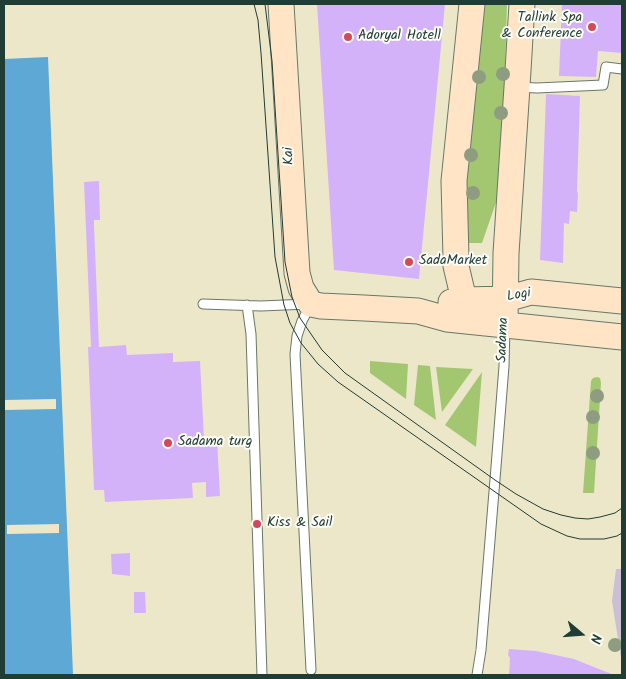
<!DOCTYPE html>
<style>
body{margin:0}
#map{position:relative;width:626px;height:679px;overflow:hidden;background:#ede7ca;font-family:Kalam,sans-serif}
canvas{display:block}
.frame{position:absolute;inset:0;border:5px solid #1f3d34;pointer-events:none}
.north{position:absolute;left:556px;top:609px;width:50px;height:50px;-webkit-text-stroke:4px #fdfcf7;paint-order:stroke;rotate:108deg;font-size:14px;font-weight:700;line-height:20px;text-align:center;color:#1f3d34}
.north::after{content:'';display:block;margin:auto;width:18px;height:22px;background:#1f3d34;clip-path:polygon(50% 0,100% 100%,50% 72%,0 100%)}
</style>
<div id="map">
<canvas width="626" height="679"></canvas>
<div class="frame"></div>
<div class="north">N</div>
</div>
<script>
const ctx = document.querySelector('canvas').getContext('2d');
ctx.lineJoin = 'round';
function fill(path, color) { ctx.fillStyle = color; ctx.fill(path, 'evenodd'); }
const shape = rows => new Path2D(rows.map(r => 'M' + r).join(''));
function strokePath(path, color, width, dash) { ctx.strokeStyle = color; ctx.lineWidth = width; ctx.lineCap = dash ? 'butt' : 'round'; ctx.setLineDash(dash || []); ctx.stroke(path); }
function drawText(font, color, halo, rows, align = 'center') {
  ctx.font = font + ' Kalam,sans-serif'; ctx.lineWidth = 4; ctx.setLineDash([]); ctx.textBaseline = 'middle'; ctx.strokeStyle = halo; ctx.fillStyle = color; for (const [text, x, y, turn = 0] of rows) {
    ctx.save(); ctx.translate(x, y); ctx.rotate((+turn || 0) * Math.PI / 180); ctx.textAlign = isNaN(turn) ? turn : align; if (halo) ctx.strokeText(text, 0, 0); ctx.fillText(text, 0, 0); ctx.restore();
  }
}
fill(shape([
 [616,569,622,569,622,664,612,601]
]), '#cbbfd5');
fill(shape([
 [480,4,507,4,503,146,500,191,482,243,467,243,468,221,465,193],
 [370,361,408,364,406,399,370,373],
 [418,365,430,366,436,420,414,405],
 [436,367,473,369,442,412],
 [482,372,476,447,445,425],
 [597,377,600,378,601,383,594,493,583,493,591,381,593,378]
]), '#a3c771');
fill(shape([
 [48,57,73,675,4,675,4,59]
]), '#5da8d5');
fill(shape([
 [56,399,56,409,4,410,4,400],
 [59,524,59,533,7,534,7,525]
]), '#ede7ca');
fill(shape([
 [317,4,445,4,419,279,334,270],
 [562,4,622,4,622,53,598,51,596,77,559,76],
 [546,94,580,96,577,192,578,193,577,212,570,211,569,224,564,223,563,263,540,260],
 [99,181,100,220,94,220,94,225,99,347,126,345,127,355,173,353,173,362,200,361,204,439,217,438,220,496,206,497,206,482,192,483,193,498,105,502,104,490,94,490,88,347,91,347,84,182],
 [130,553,130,576,112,574,111,554],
 [134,592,145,592,146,613,134,613],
 [509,649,536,651,574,659,614,675,509,675,510,658,508,655]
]), '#d4b2fa');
const lane = shape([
 [517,87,537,88,603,85,606,67,622,69],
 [203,304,261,306,308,304],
 [311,304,302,321,297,336,295,354,311,670],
 [247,305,251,334,262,675],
 [477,675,481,650,496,467,504,366,505,327]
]);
const secondary = shape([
 [281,4,297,273,301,288,311,304,321,306,364,308,418,311,447,319,622,337],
 [472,4,454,181,456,258,456,266,464,300,469,308,484,323],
 [451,302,464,300,506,299,531,292,622,301],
 [505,324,506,253,517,87,522,4]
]);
strokePath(lane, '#677868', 11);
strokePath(secondary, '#677868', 27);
strokePath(lane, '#fff', 9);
strokePath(secondary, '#ffe4c6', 25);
strokePath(shape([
 [254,4,258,20,261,53,275,257,284,305,290,323,301,343,318,364,338,382,541,524,567,536,580,539,604,539,617,536,622,533],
 [265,4,272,61,285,262,292,297,300,318,322,350,345,373,495,480,516,494,543,509,561,515,575,518,588,519,600,517,615,513,622,508]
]), '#1f3d34', 1);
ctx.fillStyle = '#8e9d80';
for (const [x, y] of [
 [503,74],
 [479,77],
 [501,113],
 [471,155],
 [473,193],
 [597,396],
 [593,417],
 [593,453],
 [615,645]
]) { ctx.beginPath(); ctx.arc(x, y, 7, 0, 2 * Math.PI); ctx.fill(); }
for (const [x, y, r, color] of [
 [592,27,5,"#d1495b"],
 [348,37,5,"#d1495b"],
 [409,262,5,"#d1495b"],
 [168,443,5,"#d1495b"],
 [257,524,5,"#d1495b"]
]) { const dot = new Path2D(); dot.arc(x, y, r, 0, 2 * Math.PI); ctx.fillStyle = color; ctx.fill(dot); strokePath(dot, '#fdfcf7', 2); }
drawText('14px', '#1f3d34', '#fdfcf7', [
 ["Tallink Spa",582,19,"right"],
 ["& Conference",582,35,"right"],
 ["Adoryal Hotell",358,37],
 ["SadaMarket",419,262],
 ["Sadama turg",178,443],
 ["Kiss & Sail",267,524]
], 'left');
drawText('14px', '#1f3d34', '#fdfcf7', [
 ["Kai",290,156,-93],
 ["Logi",519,296,-10],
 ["Sadama",504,340,-88]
]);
</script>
